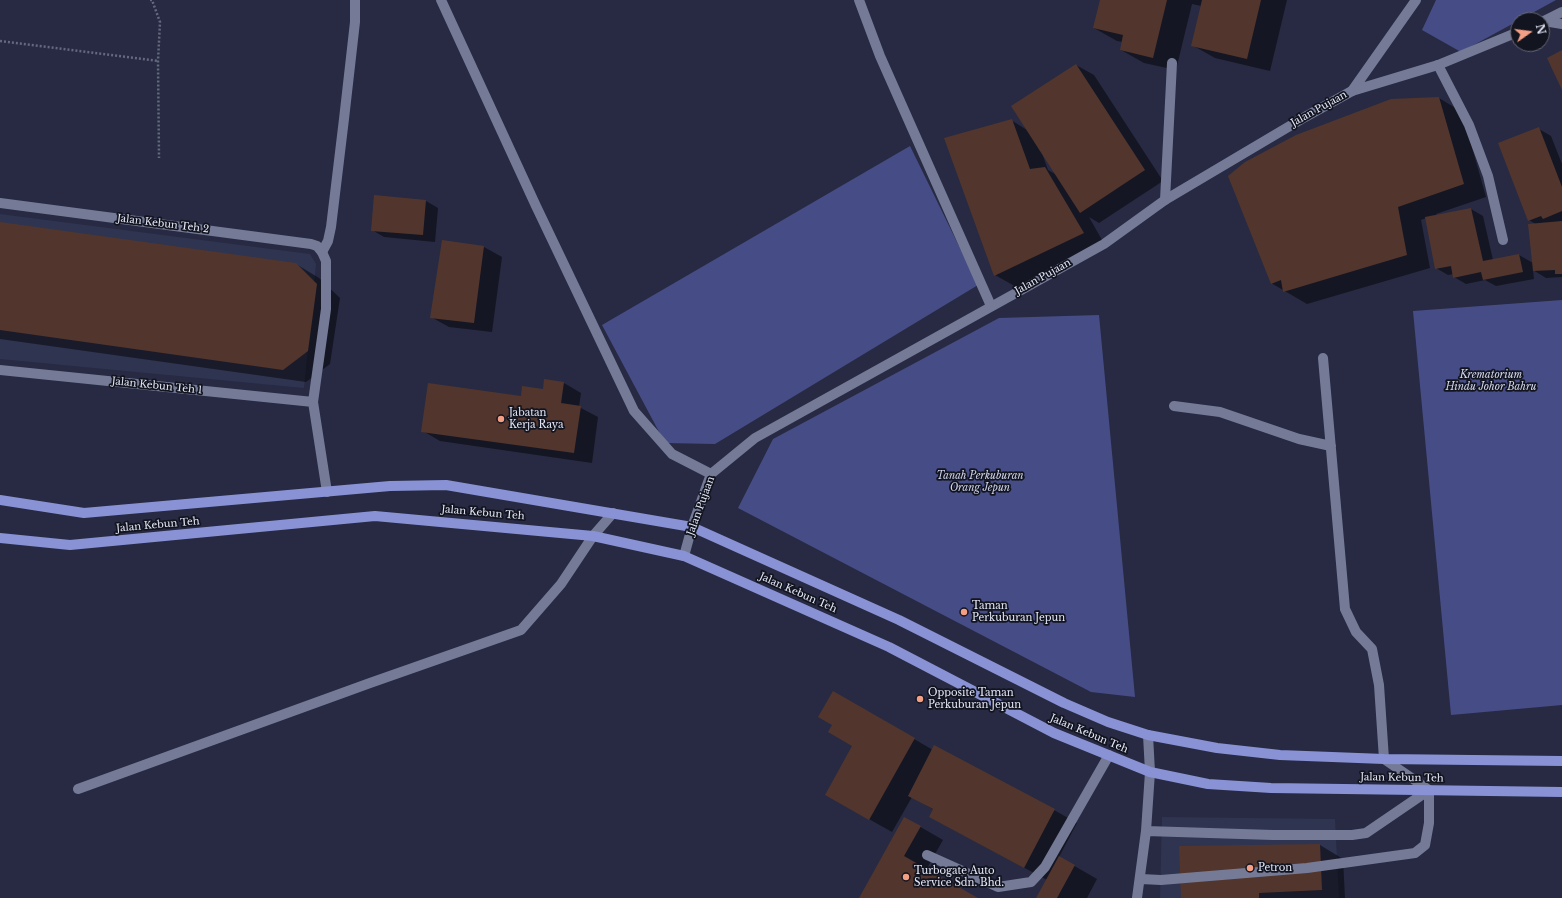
<!DOCTYPE html>
<style>
body{margin:0}
#map{position:relative;width:1562px;height:898px;overflow:hidden;background:#272a42;font-family:"Libre Baskerville",serif}
canvas{display:block}
.north{position:absolute;left:1510px;top:12px;width:40px;height:40px;box-sizing:border-box;background:#12141f;border:1px solid #666875;border-radius:50%;rotate:76deg;font-size:11px;font-weight:700;line-height:16px;text-align:center;color:#e4e7f7}
.north::after{content:'';display:block;margin:auto;width:14px;height:18px;background:#f39f85;clip-path:polygon(50% 0,100% 100%,50% 72%,0 100%)}
</style>
<div id="map">
<canvas width="1562" height="898"></canvas>
<div class="north">N</div>
</div>
<script>
const ctx = document.querySelector('canvas').getContext('2d');
ctx.lineJoin = 'round';
function fill(path, color) { ctx.fillStyle = color; ctx.fill(path, 'evenodd'); }
const shape = rows => new Path2D(rows.map(r => 'M' + r).join(''));
function strokePath(path, color, width, dash) { ctx.strokeStyle = color; ctx.lineWidth = width; ctx.lineCap = dash ? 'butt' : 'round'; ctx.setLineDash(dash || []); ctx.stroke(path); }
function drawText(font, color, halo, rows, align = 'center') {
  ctx.font = font + ' "Libre Baskerville",serif'; ctx.lineWidth = 3.5; ctx.setLineDash([]); ctx.textBaseline = 'middle'; ctx.strokeStyle = halo; ctx.fillStyle = color; for (const [text, x, y, turn = 0] of rows) {
    ctx.save(); ctx.translate(x, y); ctx.rotate((+turn || 0) * Math.PI / 180); ctx.textAlign = isNaN(turn) ? turn : align; if (halo) ctx.strokeText(text, 0, 0); ctx.fillText(text, 0, 0); ctx.restore();
  }
}
fill(shape([
 [0,214,310,254,316,264,304,388,0,359],
 [1162,817,1335,819,1339,898,1160,898]
]), '#2f3451');
fill(shape([
 [1436,0,1556,0,1461,52,1422,30],
 [910,146,978,285,715,444,665,443,602,325],
 [1562,300,1562,705,1451,715,1413,311],
 [1099,315,1135,697,1091,692,738,508,773,439,999,318]
]), '#464d86');
fill(shape([
 [1101,0,1287,0,1270,71,1215,58,1192,45,1201,6,1192,4,1176,70,1144,63,1121,50,1123,42,1117,41,1094,28],
 [1076,65,1094,75,1163,181,1099,223,1089,217,1106,247,1018,288,995,275,1011,120,1027,130],
 [1042,153,1057,175,1048,170],
 [1439,98,1462,112,1486,197,1436,214,1437,216,1471,209,1483,216,1493,260,1519,255,1533,263,1537,225,1529,220,1539,129,1551,136,1562,164,1562,277,1546,278,1533,270,1534,279,1496,286,1485,280,1466,284,1454,277,1454,274,1448,275,1436,268,1426,218,1421,220,1430,268,1307,304,1271,283],
 [426,201,438,208,435,242,384,237,372,230],
 [0,223,296,264,319,278,340,298,330,364,306,382,0,339],
 [484,247,502,257,492,332,449,327,431,317],
 [564,383,581,393,579,407,598,417,592,463,440,441,423,431],
 [833,692,933,750,1054,810,1077,823,1059,857,1097,879,1087,898,1037,898,1047,880,930,817,934,810,912,797,892,832,826,795,853,746,833,725],
 [905,818,943,840,926,870,976,898,860,898],
 [1320,845,1343,859,1345,898,1182,898]
]), '#0007');
fill(shape([
 [1100,0,1167,0,1153,58,1120,50,1123,35,1093,28],
 [1202,0,1261,0,1247,59,1191,46],
 [1562,50,1562,90,1547,58],
 [1076,64,1145,170,1080,213,1011,106],
 [1439,97,1464,184,1398,207,1407,255,1283,292,1281,280,1271,284,1228,176,1245,162,1296,135,1391,99],
 [1012,119,1030,169,1045,167,1084,233,994,276,944,138],
 [1539,127,1562,187,1562,211,1543,219,1541,216,1528,221,1498,143],
 [374,195,426,200,423,235,371,231],
 [1471,208,1483,261,1519,254,1523,272,1483,280,1481,272,1453,278,1451,266,1435,269,1425,217],
 [1562,221,1562,274,1555,274,1555,270,1533,271,1528,224],
 [0,222,296,263,317,284,308,351,283,370,0,330],
 [442,240,484,246,474,323,430,318],
 [544,379,564,382,561,403,581,406,574,453,421,432,428,383,521,396,522,386,543,389],
 [833,691,915,738,869,820,825,795,852,746,828,732,832,725,818,717],
 [934,745,1055,809,1024,868,929,817,933,809,908,796],
 [904,817,921,826,904,856,978,898,859,898],
 [1320,844,1322,890,1259,893,1259,898,1181,898,1179,846],
 [1059,856,1075,865,1057,898,1036,898]
]), '#52362d');
strokePath(shape([
 [150,0,152,0,160,22,158,61,159,158],
 [0,41,158,61]
]), '#65687e', 2.5, [2, 2]);
strokePath(shape([
 [1542,22,1562,12],
 [1352,91,1438,65,1518,32],
 [1352,91,1416,0],
 [1165,200,1172,63],
 [322,252,328,241,331,227,344,119,355,22,355,0],
 [1323,358,1345,609,1356,632,1372,649,1379,685,1384,759,1429,790],
 [1174,406,1220,412,1299,439,1331,446],
 [78,789,370,683,521,630,561,584,593,536,613,513],
 [1146,831,1273,835,1352,835,1366,833,1429,790],
 [927,855,998,887,1031,882,1045,867,1109,755],
 [1141,879,1161,880,1307,868,1415,853,1425,845,1429,823,1429,790],
 [1137,898,1146,831,1150,772,1148,735]
]), '#757b97', 10);
strokePath(shape([
 [441,0,536,206,634,411,672,454,711,474],
 [859,0,880,56,991,306],
 [1544,21,1562,24],
 [1438,65,1469,125,1488,176,1503,240],
 [0,203,311,244,317,246,322,252,326,261,326,309,313,402,327,492],
 [0,370,313,402],
 [684,556,692,527,711,474,755,438,1104,244,1165,200,1305,117,1352,91]
]), '#757b97', 10);
strokePath(shape([
 [0,500,84,513,390,486,446,485,692,527,899,620,1064,703,1108,722,1148,735,1217,748,1280,755,1384,759,1562,761],
 [0,538,70,545,375,516,593,536,684,556,889,647,1054,733,1150,772,1208,784,1271,788,1562,792]
]), '#8992d5', 10);
for (const [x, y, r, color] of [
 [501,419,4,"#f39f85"],
 [964,612,4,"#f39f85"],
 [920,699,4,"#f39f85"],
 [1250,868,4,"#f39f85"],
 [906,877,4,"#f39f85"]
]) { const dot = new Path2D(); dot.arc(x, y, r, 0, 2 * Math.PI); ctx.fillStyle = color; ctx.fill(dot); strokePath(dot, '#12141f', 1.5); }
drawText('10px', '#e4e7f7', '#12141f', [
 ["Jalan Pujaan",1319,109,-29],
 ["Jalan Kebun Teh 2",163,224,7],
 ["Jalan Pujaan",1043,277,-29],
 ["Jalan Kebun Teh 1",157,386,6],
 ["Jalan Pujaan",701,506,-70],
 ["Jalan Kebun Teh",483,513,5],
 ["Jalan Kebun Teh",158,525,-5],
 ["Jalan Kebun Teh",798,593,24],
 ["Jalan Kebun Teh",1089,734,23],
 ["Jalan Kebun Teh",1402,778,1]
]);
drawText('italic 10px', '#d1d6ec', '#12141f', [
 ["Krematorium",1491,375],
 ["Hindu Johor Bahru",1491,387],
 ["Tanah Perkuburan",980,476],
 ["Orang Jepun",980,488]
]);
drawText('10px', '#e4e7f7', '#12141f', [
 ["Jabatan",509,413],
 ["Kerja Raya",509,425],
 ["Taman",972,606],
 ["Perkuburan Jepun",972,618],
 ["Opposite Taman",928,693],
 ["Perkuburan Jepun",928,705],
 ["Petron",1258,868],
 ["Turbogate Auto",914,871],
 ["Service Sdn. Bhd.",914,883]
], 'left');
</script>
